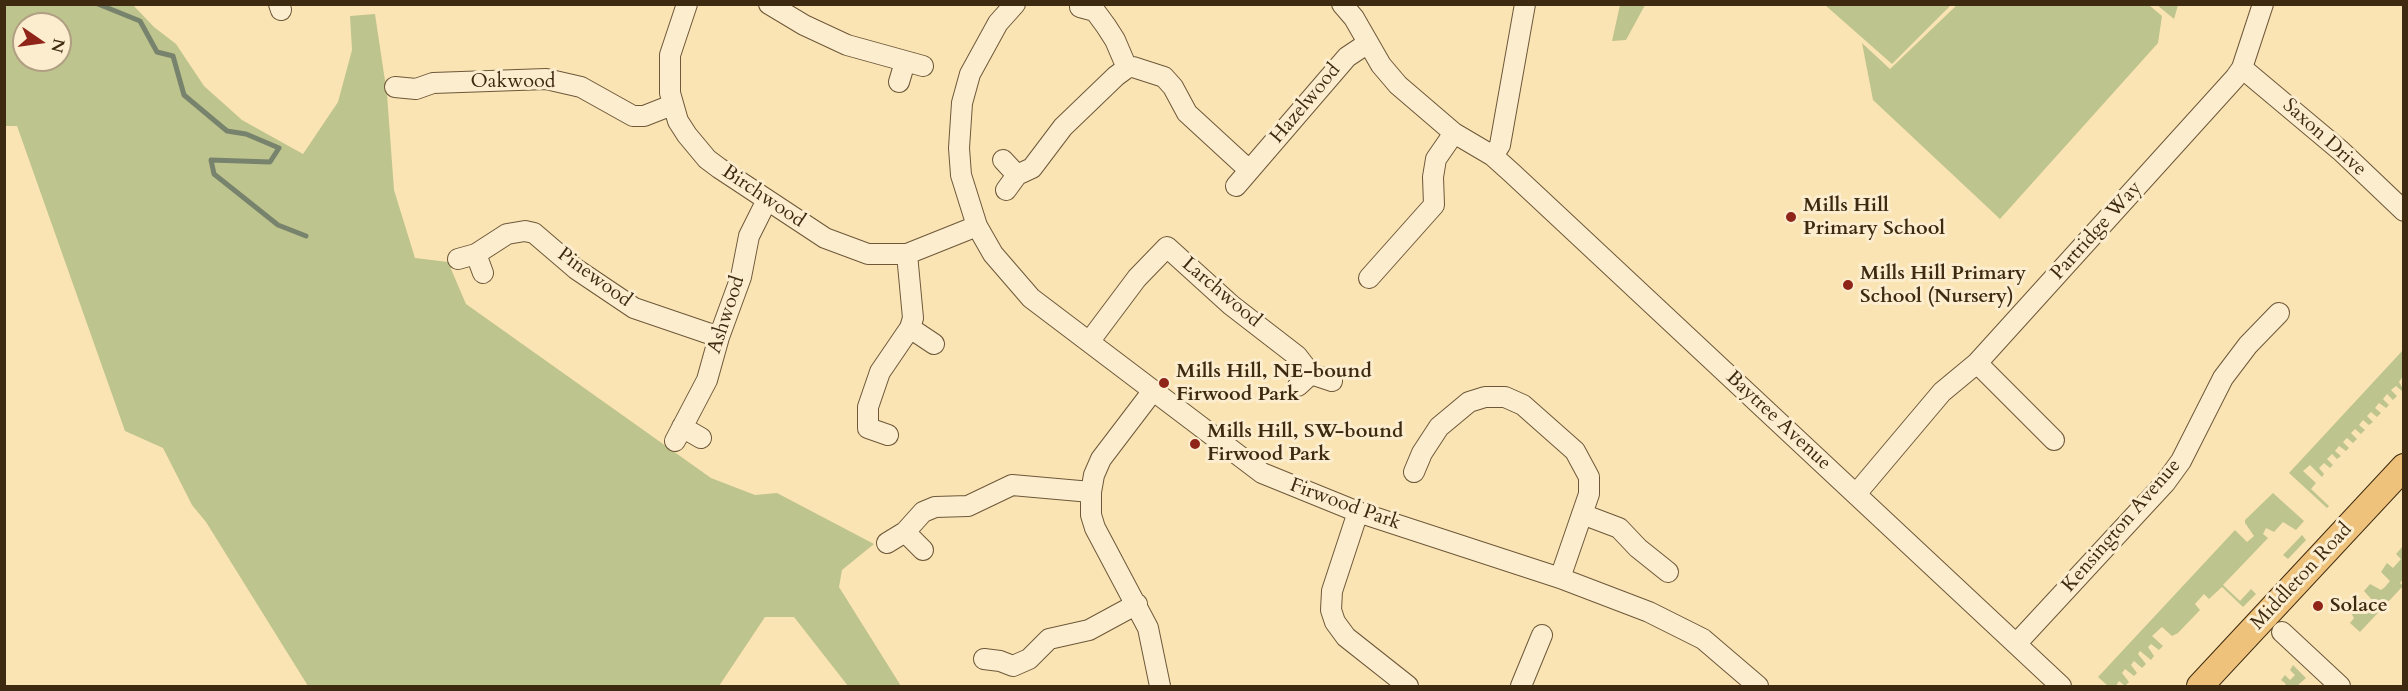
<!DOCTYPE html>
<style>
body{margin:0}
#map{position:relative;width:2408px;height:691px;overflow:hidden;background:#fbe4b4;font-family:Cardo,serif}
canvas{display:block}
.frame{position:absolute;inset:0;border:6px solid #3e2a10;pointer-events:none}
.north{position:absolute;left:12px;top:12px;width:60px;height:60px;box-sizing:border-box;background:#fcedce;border:2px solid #b09f82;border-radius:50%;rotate:103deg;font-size:16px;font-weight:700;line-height:24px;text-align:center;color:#3e2a10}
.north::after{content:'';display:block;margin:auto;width:21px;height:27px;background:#8f2418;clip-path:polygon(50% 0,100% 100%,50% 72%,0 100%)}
</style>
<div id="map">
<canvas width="2408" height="691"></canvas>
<div class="frame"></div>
<div class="north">N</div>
</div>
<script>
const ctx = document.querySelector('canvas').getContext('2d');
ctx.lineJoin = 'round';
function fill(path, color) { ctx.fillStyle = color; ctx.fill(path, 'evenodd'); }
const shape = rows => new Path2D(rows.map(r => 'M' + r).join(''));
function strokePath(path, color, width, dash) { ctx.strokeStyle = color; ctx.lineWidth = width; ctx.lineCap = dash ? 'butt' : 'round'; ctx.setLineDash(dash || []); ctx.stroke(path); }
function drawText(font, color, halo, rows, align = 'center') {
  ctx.font = font + ' Cardo,serif'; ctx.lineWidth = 6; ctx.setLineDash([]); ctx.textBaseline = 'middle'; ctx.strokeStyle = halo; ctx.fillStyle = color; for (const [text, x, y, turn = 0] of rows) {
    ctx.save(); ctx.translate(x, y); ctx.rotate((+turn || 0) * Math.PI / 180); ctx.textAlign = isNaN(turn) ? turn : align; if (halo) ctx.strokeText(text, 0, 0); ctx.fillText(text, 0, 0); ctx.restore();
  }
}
fill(shape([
 [1958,4,2149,5,2162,16,2158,43,2000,219,1873,100,1862,43,1890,69],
 [4,5,133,5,154,27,176,44,204,86,242,120,303,154,338,102,352,50,350,16,375,14,387,94,394,190,415,258,448,262,466,304,711,478,755,495,777,493,874,544,842,570,839,587,901,686,848,686,794,617,765,617,719,686,308,686,206,522,192,505,163,448,125,431,17,126,5,126],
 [24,24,60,24,60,60,24,60],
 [1620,5,1645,5,1626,40,1612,41],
 [1825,5,1951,5,1892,64],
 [2157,5,2178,5,2174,19],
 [2403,350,2403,376,2399,382,2403,389,2402,391,2396,386,2391,390,2397,396,2393,400,2387,394,2383,399,2389,405,2386,408,2379,403,2375,408,2381,413,2377,417,2371,412,2367,416,2373,422,2369,425,2363,420,2359,425,2365,430,2361,434,2355,429,2351,433,2357,439,2353,443,2347,438,2343,442,2349,448,2346,451,2339,446,2335,451,2341,456,2337,459,2332,454,2327,459,2333,465,2330,468,2324,463,2319,468,2324,474,2322,477,2310,465,2303,471,2316,483,2311,489,2329,506,2327,508,2289,473],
 [2273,493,2304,521,2296,530,2283,522,2274,532,2266,528,2263,534,2268,538,2223,585,2240,601,2251,589,2256,594,2243,607,2222,587,2209,599,2204,594,2195,604,2200,610,2178,633,2172,636,2162,627,2152,636,2163,646,2159,650,2151,644,2148,647,2154,656,2151,660,2140,651,2138,654,2146,664,2142,668,2134,661,2131,665,2137,673,2134,676,2125,669,2122,673,2129,682,2125,686,2119,681,2116,686,2108,686,2098,677,2235,530,2247,542,2254,536,2245,523,2245,520],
 [2302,535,2306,540,2288,559,2283,555],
 [2403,546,2403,579,2400,583,2403,586,2360,632,2350,623,2354,618,2348,608,2354,602,2365,608,2372,600,2364,591,2370,584,2381,590,2385,587,2390,581,2381,572,2387,563,2393,568,2401,559,2396,554],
 [2293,665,2306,678,2297,686,2284,686,2286,684,2281,680,2285,675,2290,680,2295,675,2290,670]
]), '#bec48d');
strokePath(shape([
 [98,4,140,21,157,52,173,56,184,95,227,131,246,134,279,148,270,162,211,160,214,174,278,225,306,236]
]), '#78836e', 5);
const minor = shape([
 [279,4,281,10],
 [687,4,670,55,670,93,678,121,687,135,707,159,719,168,825,238,868,254,907,254,977,226],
 [769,4,804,25,847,45,923,66],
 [1015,4,998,23,970,74,962,103,959,148,961,175,977,226,993,254,1031,298,1262,473,1358,512,1560,578,1649,612,1703,639,1758,686],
 [1342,4,1354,18,1381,65,1398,85,1454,133,1493,156,1513,174,2061,686],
 [1080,7,1095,11,1106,26,1115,40,1127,68],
 [2242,68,2341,151,2404,211],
 [899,82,905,62],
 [395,87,416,89,433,83,546,79,581,87,633,116,644,116,672,105],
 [1493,156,1500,145,1525,4],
 [1003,160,1017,175],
 [1236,186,1347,57,1368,43],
 [1006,190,1017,175,1032,168,1063,127,1116,76,1127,68,1133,67,1164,77,1173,87,1187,113,1249,170],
 [476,254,483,273],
 [458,259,476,254,507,234,525,231,534,233,576,269,634,308,719,337],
 [1369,278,1434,205,1433,177,1436,159,1454,133],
 [910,328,934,344],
 [1089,342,1137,278,1167,247,1231,305,1297,356,1311,374,1332,381],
 [1977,363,2054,440],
 [1298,386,1311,374],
 [1152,392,1101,459,1094,475,1091,492,1091,515,1095,528,1148,628,1160,686],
 [682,427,701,438],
 [888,435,868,428,868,407,880,372,910,328,913,318,907,254],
 [675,441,707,380,719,337,741,277,749,236,767,200],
 [1414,472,1422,453,1439,427,1469,402,1485,397,1505,397,1523,405,1575,451,1589,477,1589,494,1560,578],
 [1856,494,1942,392,1977,363,2235,78,2242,68,2263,4],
 [1358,512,1332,591,1331,610,1335,622,1346,637,1408,686],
 [1582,514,1619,528,1638,548,1668,572],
 [887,543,905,532],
 [923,550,905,532,923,512,935,507,968,506,1012,485,1091,492],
 [2282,632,2340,686],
 [2016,644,2165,483,2181,461,2223,378,2248,345,2279,313],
 [984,659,1000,661,1013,666,1029,659,1049,639,1089,630,1137,604],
 [1521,686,1542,635]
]);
const major = shape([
 [2200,686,2404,467]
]);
strokePath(minor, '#6d5839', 22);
strokePath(major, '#3e2a10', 28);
strokePath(minor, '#fcedce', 20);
strokePath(major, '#eec27a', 26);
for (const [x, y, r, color] of [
 [1791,217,6,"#8f2418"],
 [1848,285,6,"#8f2418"],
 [1164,383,6,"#8f2418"],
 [1195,444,6,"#8f2418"],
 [2318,606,6,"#8f2418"]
]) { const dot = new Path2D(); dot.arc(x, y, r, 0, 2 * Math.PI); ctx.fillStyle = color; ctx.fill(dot); strokePath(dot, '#fcedce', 2); }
drawText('20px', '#3e2a10', '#fcedce', [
 ["Oakwood",513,82],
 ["Hazelwood",1306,104,-50],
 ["Saxon Drive",2324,138,42],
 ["Birchwood",763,197,34],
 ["Partridge Way",2097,231,-48],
 ["Pinewood",594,278,36],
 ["Larchwood",1221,293,40],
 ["Ashwood",727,315,-72],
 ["Baytree Avenue",1778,421,43],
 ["Firwood Park",1345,505,20],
 ["Kensington Avenue",2122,526,-49],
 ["Middleton Road",2302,577,-47]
]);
drawText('bold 20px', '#3e2a10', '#fcedce', [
 ["Mills Hill",1803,206],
 ["Primary School",1803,229],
 ["Mills Hill Primary",1860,274],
 ["School (Nursery)",1860,297],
 ["Mills Hill, NE-bound",1176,372],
 ["Firwood Park",1176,395],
 ["Mills Hill, SW-bound",1207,432],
 ["Firwood Park",1207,455],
 ["Solace",2330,606]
], 'left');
</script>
